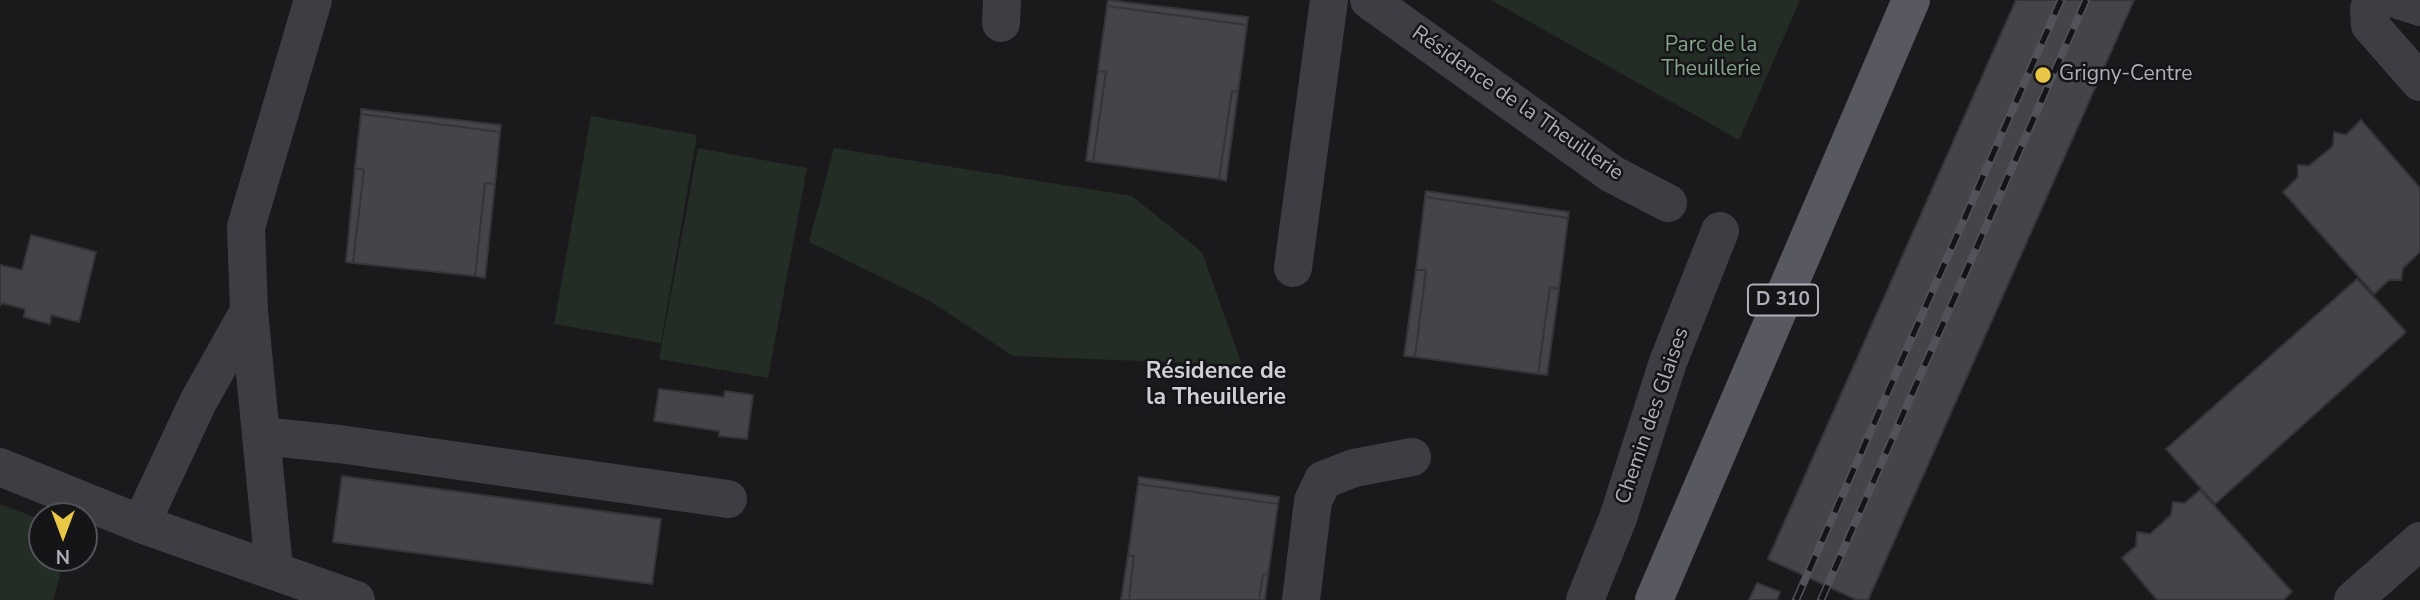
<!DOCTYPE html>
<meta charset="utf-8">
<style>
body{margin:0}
#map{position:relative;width:2420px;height:600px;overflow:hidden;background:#1a1a1c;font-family:"Nunito Sans",sans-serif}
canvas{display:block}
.north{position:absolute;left:28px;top:502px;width:70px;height:70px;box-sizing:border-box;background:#151517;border:2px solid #525359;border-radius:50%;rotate:180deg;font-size:19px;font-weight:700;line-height:28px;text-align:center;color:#adb0bb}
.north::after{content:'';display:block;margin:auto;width:24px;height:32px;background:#e8c646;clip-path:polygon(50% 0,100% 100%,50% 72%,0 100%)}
</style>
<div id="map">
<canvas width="2420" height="600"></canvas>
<div class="north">N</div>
</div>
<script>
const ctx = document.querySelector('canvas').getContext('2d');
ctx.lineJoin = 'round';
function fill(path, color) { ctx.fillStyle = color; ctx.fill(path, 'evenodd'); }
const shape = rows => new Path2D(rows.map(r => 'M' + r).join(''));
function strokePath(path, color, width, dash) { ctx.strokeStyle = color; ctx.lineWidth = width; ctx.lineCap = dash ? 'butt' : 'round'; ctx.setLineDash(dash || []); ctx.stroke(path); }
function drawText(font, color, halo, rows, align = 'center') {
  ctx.font = font + ' "Nunito Sans",sans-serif'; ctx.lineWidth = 5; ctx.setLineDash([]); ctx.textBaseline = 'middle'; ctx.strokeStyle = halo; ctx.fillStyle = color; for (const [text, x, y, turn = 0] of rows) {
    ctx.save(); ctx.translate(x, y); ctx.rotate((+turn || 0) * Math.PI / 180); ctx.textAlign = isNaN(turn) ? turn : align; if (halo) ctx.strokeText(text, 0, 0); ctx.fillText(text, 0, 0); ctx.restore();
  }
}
fill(shape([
 [1491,0,1800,0,1739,140],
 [591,116,697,135,661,343,554,324],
 [698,148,807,168,768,378,659,359],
 [834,148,1132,196,1202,252,1242,365,1013,356,930,301,809,242],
 [0,504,42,520,42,558,65,558,53,600,0,600]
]), '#242c26');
const building = shape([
 [1108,0,1248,17,1247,25,1107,6,1108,0],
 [2016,0,2134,0,1868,600,1857,600,1768,559,2016,0],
 [1107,6,1247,25,1238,92,1232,91,1219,179,1093,162,1106,72,1098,71,1107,6],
 [1098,71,1106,72,1093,162,1086,161,1098,71],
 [1232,91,1238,92,1226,181,1219,179,1232,91],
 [361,109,501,125,500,132,361,114,361,109],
 [361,114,500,132,495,184,485,183,475,276,353,263,364,170,355,168,361,114],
 [2361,120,2420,188,2420,252,2403,268,2401,280,2389,280,2374,294,2283,192,2298,177,2298,165,2309,166,2333,146,2334,132,2346,135,2361,120],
 [355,168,364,170,353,263,346,262,355,168],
 [485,183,495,184,485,278,475,276,485,183],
 [1426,191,1569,212,1568,218,1425,197,1426,191],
 [1425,197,1568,218,1559,289,1550,287,1538,374,1415,357,1426,270,1416,270,1425,197],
 [31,235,96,252,79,322,51,315,50,324,24,317,25,309,1,303,0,306,0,265,22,270,31,235],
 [1416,270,1426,270,1415,357,1404,356,1416,270],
 [2357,279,2406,332,2215,504,2166,449,2357,279],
 [1550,287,1559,289,1547,375,1538,374,1550,287],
 [659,389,724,397,725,391,753,395,747,439,719,436,719,431,654,421,659,389],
 [342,476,661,519,652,584,333,542,342,476],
 [1139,477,1279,497,1278,504,1138,484,1139,477],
 [1138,484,1278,504,1268,575,1263,574,1259,600,1129,600,1134,556,1128,555,1138,484],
 [2200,490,2292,592,2283,600,2157,600,2122,558,2136,546,2137,532,2150,534,2171,515,2173,502,2185,503,2200,490],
 [1128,555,1134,556,1129,600,1121,600,1128,555],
 [1263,574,1268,575,1265,600,1259,600,1263,574],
 [1757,583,1780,592,1777,600,1749,600,1757,583]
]);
fill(building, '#454549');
strokePath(building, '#353438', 2);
strokePath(shape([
 [1369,0,1612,174,1668,203],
 [2382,0,2369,9,2370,25,2420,82],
 [2398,0,2420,7],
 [1001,23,1002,0],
 [1293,268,1329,0],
 [261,436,339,444,728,499],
 [0,467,141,524,356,600],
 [141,524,198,402,249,311],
 [274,569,249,311,246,227,313,0],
 [1301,600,1313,501,1323,480,1354,468,1412,457],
 [1585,600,1618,518,1668,362,1720,231],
 [2353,600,2420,541]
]), '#3d3d43', 38);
strokePath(shape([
 [1654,600,1911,0]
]), '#575860', 38);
const rail = shape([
 [1796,600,2061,0],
 [1821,600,2086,0]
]);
strokePath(rail, '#52535a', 8);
strokePath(rail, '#151517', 5, [16]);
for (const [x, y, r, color] of [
 [2043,75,9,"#e8c646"]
]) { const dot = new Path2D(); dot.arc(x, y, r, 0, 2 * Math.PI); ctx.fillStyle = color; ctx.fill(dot); strokePath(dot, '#151517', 2.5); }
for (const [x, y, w] of [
 [1783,300,70]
]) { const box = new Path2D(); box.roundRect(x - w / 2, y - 15.5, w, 31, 5); ctx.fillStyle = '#151517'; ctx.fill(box); strokePath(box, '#adb0bb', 2); }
drawText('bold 19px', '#adb0bb', null, [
 ["D 310",1783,300]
]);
drawText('21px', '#86a48c', '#151517', [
 ["Parc de la",1711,46],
 ["Theuillerie",1711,70]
]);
drawText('21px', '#adb0bb', '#151517', [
 ["Grigny-Centre",2059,75]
], 'left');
drawText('21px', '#adb0bb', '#151517', [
 ["Résidence de la Theuillerie",1517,104,35],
 ["Chemin des Glaises",1653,416,-71]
]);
drawText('bold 23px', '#cecfd7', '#151517', [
 ["Résidence de",1216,372],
 ["la Theuillerie",1216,398]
]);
</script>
